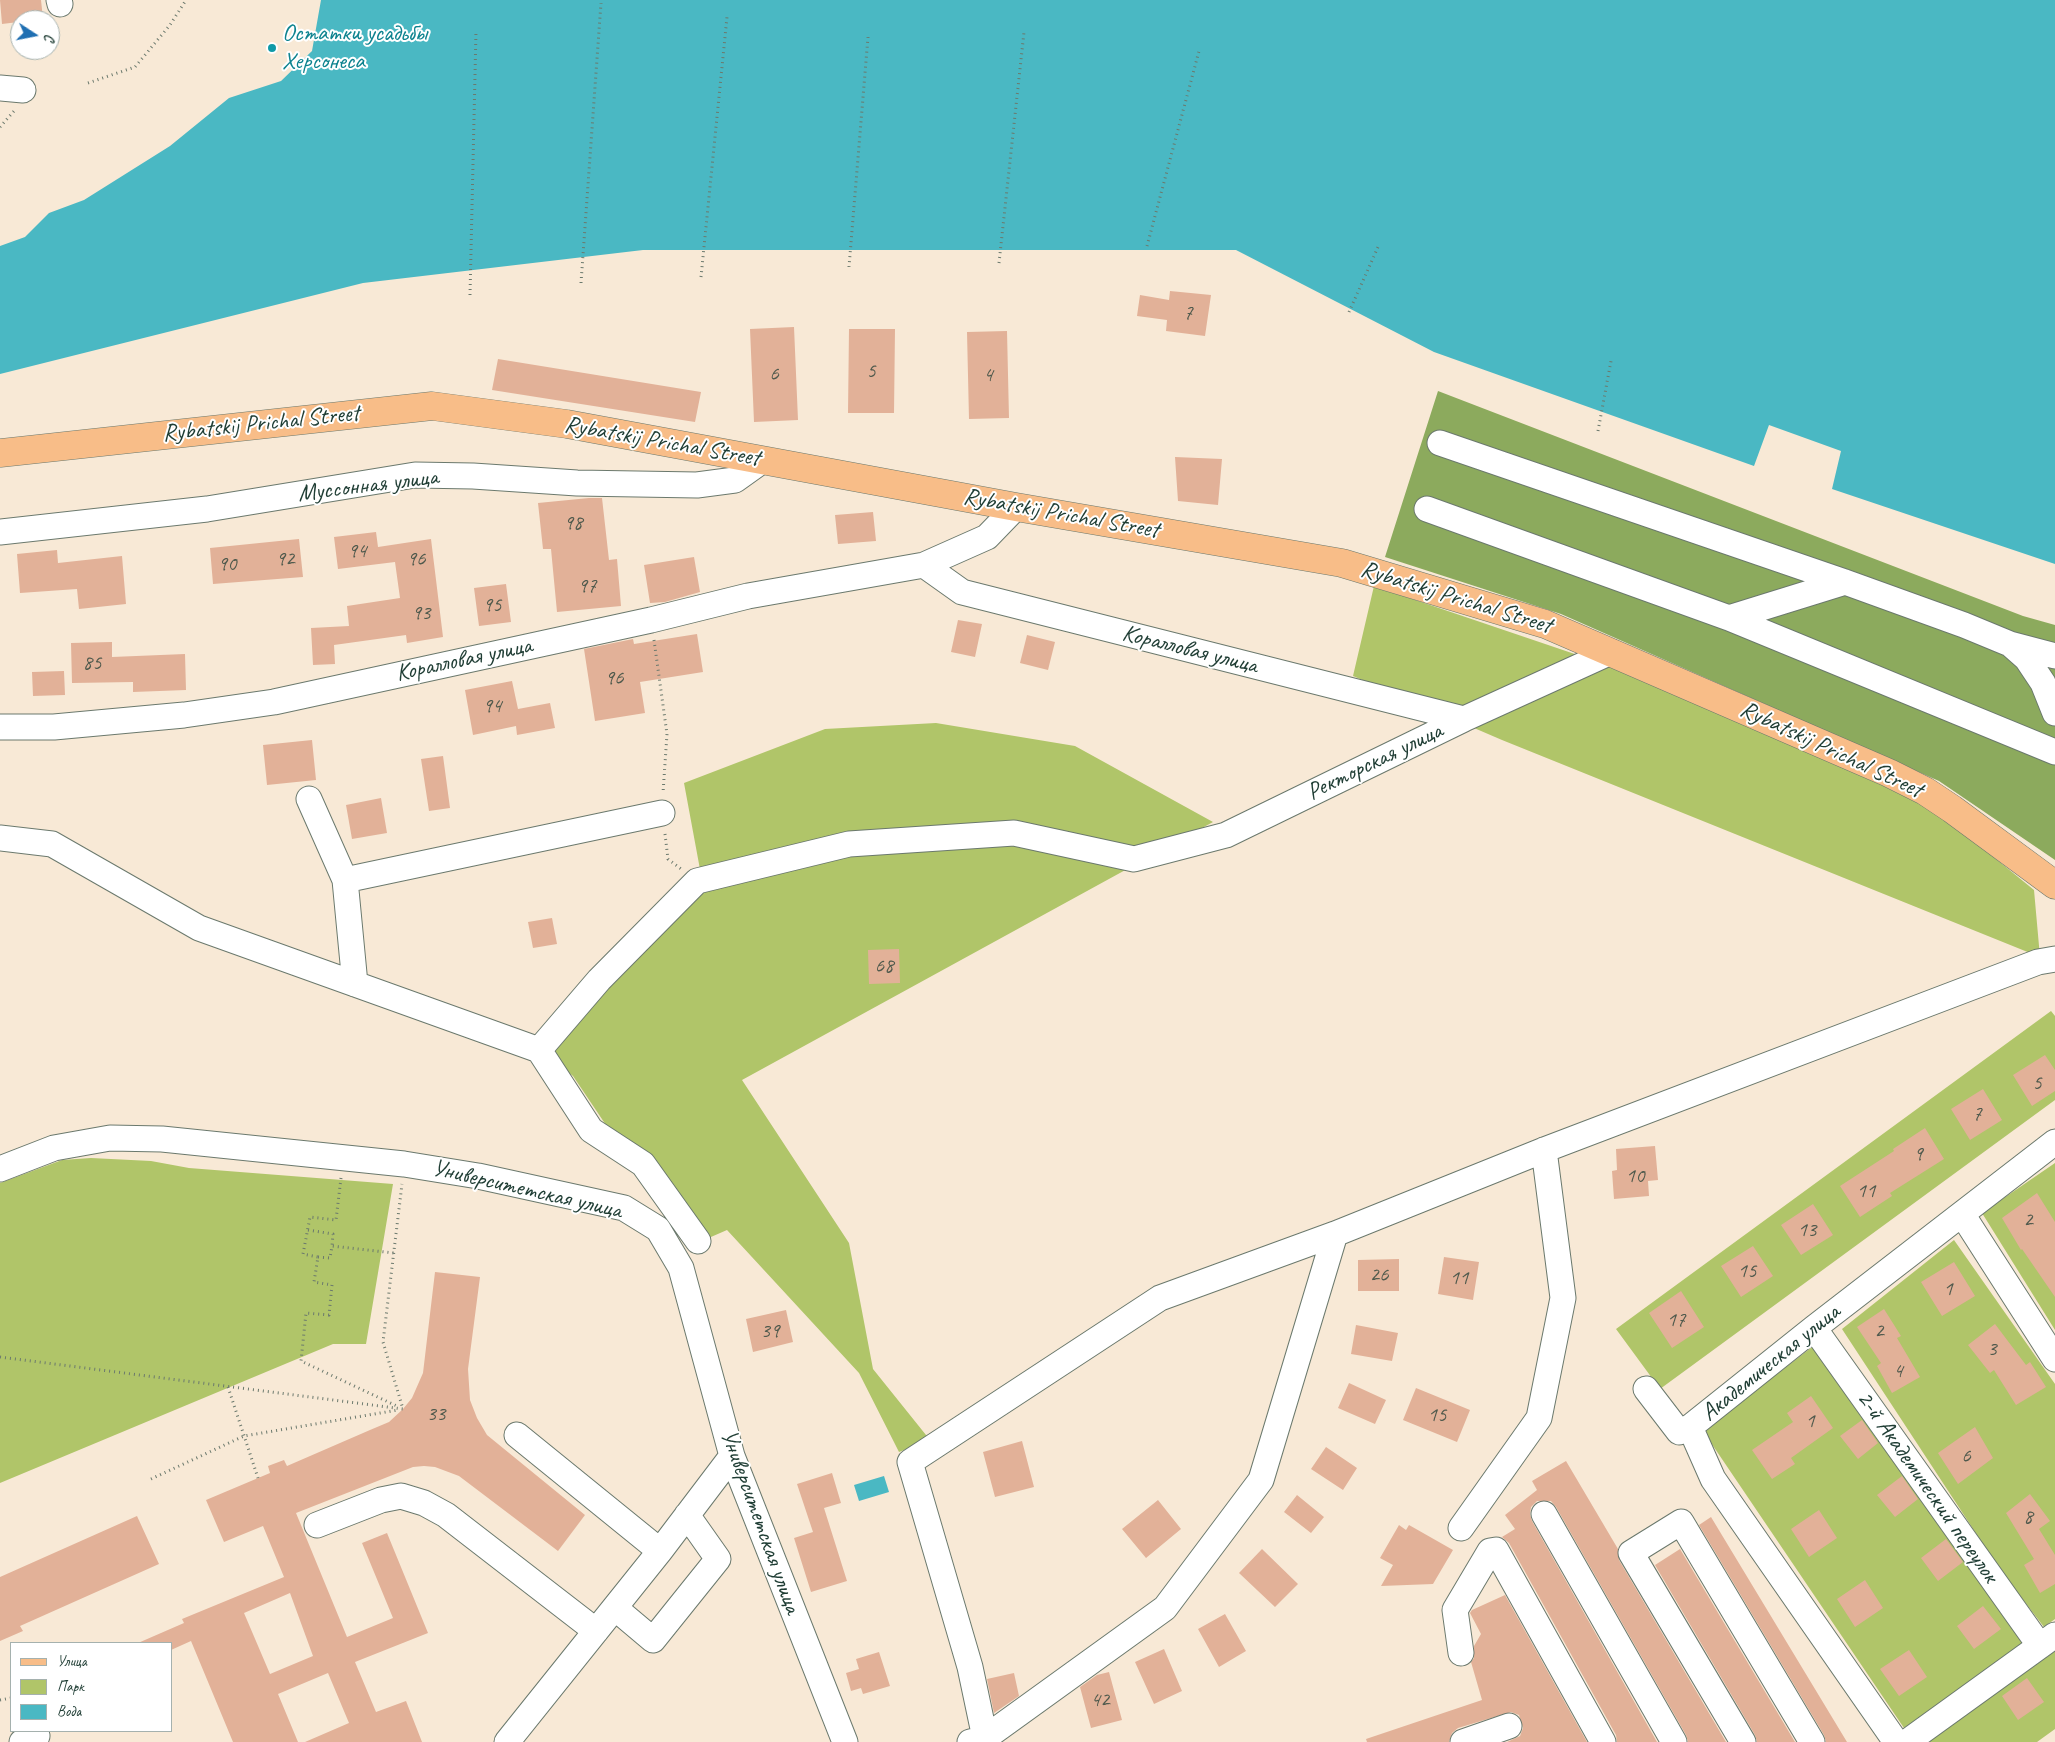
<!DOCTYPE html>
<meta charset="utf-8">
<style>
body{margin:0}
#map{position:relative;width:2055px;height:1742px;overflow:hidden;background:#f8e9d6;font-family:Caveat,sans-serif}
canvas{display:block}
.legend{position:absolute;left:10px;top:1642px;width:162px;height:90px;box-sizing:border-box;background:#fff;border:1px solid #a5b1ae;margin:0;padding:6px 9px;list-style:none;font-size:15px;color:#1f3d34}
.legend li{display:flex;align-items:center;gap:10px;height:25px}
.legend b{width:25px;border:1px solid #a5b1ae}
.north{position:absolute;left:10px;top:10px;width:50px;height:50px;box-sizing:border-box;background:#fff;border:1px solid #a5b1ae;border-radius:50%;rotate:101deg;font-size:14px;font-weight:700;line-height:20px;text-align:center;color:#1f3d34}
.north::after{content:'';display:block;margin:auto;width:18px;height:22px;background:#1f6fb2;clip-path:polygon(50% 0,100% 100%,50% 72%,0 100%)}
</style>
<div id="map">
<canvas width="2055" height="1742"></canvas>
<ul class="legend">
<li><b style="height:6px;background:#f8bd88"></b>Улица</li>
<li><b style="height:14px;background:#b0c569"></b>Парк</li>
<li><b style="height:14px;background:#4ab8c3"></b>Вода</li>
</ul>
<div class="north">С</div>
</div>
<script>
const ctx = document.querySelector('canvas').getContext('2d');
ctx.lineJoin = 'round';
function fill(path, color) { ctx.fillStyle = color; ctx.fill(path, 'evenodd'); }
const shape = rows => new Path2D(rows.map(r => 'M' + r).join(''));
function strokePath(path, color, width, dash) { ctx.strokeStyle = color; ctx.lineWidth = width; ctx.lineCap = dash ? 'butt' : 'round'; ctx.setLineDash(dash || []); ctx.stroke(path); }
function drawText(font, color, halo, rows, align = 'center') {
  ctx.font = font + ' Caveat,sans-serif'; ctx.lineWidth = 4; ctx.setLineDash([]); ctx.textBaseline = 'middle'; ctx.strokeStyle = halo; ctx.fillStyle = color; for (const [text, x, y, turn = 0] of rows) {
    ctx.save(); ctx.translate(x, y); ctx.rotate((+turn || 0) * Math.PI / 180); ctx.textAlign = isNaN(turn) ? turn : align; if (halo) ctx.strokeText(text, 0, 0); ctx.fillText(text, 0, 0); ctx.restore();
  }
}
fill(shape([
 [1374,586,1616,668,1915,793,2034,890,2040,957,1502,740,1353,676],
 [936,723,1075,746,1213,822,742,1080,849,1243,873,1369,930,1440,899,1452,859,1373,727,1230,688,1247,573,1076,553,1060,553,1041,704,891,684,783,825,729],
 [2051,1011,2055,1016,2055,1100,1660,1389,1616,1329],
 [91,1158,151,1161,189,1168,393,1184,366,1344,333,1344,0,1483,0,1183,62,1160],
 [2055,1163,2055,1330,1982,1213],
 [1954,1240,2055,1384,2055,1619,2044,1627,2000,1570,1842,1329],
 [1816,1344,2029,1644,1904,1728,1703,1431],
 [2055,1651,2055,1729,2037,1742,1928,1742]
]), '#b0c569');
fill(shape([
 [1438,391,2023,616,2055,625,2055,860,1939,781,1561,614,1385,557]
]), '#8caa5d');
fill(shape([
 [321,0,2055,0,2055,564,1832,489,1841,451,1769,425,1754,466,1434,352,1236,250,643,250,363,283,0,374,0,246,25,237,49,213,84,200,170,146,229,98,281,81,312,51],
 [884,1476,889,1492,859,1501,854,1485]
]), '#4ab8c3');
fill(shape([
 [0,0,41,0,43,19,2,24],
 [1170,291,1211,295,1205,336,1166,331,1167,320,1137,316,1140,295,1169,300],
 [794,327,798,420,754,422,750,329],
 [849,329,895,329,894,413,848,413],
 [1007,331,1009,418,969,419,967,332],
 [498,359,701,392,695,422,492,390],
 [1175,457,1222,459,1218,505,1178,501],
 [589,498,602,498,609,560,617,559,621,606,557,612,551,549,543,549,538,503],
 [873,512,876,541,838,544,835,515],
 [376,532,378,547,431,539,443,637,407,643,406,635,334,645,335,664,313,665,311,628,349,626,347,606,400,598,395,562,338,569,334,537],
 [299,539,303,577,213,584,210,548],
 [57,550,58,563,122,556,126,604,79,609,77,589,20,593,17,554],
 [694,557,700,592,665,602,650,603,644,565],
 [506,584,511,622,479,626,474,588],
 [958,620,982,624,975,657,951,652],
 [697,634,703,672,640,682,645,713,595,721,584,649,633,639,634,644],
 [1027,635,1055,642,1048,670,1020,663],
 [112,642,112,657,185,654,186,690,133,692,133,682,72,683,71,643],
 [64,671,65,695,33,696,32,672],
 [512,681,518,709,550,703,555,728,517,735,516,726,473,735,465,690],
 [312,740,316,780,267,785,263,745],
 [443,756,450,808,429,811,421,759],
 [381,798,387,833,352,839,346,805],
 [552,918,557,944,533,948,528,922],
 [899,949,900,983,869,984,868,950],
 [2045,1055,2055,1070,2055,1091,2032,1106,2013,1075],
 [1983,1089,2002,1120,1970,1140,1951,1109],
 [1925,1128,1944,1159,1890,1193,1892,1196,1860,1217,1840,1186,1894,1151,1893,1149],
 [1655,1146,1658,1180,1648,1181,1649,1196,1614,1199,1612,1171,1617,1170,1616,1149],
 [2037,1193,2055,1222,2055,1297,2022,1249,2021,1250,2002,1218],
 [1813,1204,1833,1235,1801,1255,1781,1225],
 [1753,1246,1773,1276,1741,1297,1721,1266],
 [1444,1257,1479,1262,1473,1300,1438,1294],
 [1399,1259,1399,1291,1358,1291,1358,1260],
 [1954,1262,1975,1296,1942,1316,1921,1282],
 [435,1272,480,1277,468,1369,470,1400,477,1418,487,1435,585,1515,558,1551,459,1476,435,1467,424,1466,413,1467,296,1513,347,1637,393,1618,362,1543,387,1533,428,1633,355,1662,376,1712,406,1701,422,1742,305,1742,349,1723,328,1673,278,1694,298,1742,233,1742,191,1641,171,1650,171,1643,138,1643,184,1623,182,1619,284,1577,263,1526,224,1542,206,1500,270,1473,268,1466,284,1460,287,1466,370,1430,389,1422,403,1409,412,1398,423,1373],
 [290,1593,313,1656,270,1674,244,1613],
 [1681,1291,1704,1327,1672,1348,1649,1313],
 [1884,1309,1901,1336,1897,1338,1920,1377,1892,1393,1877,1366,1881,1363,1857,1327],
 [786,1310,793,1342,753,1352,746,1319],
 [1995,1324,2026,1365,2030,1362,2046,1387,2016,1405,1994,1370,1990,1373,1968,1345],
 [1356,1325,1398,1333,1392,1361,1351,1354],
 [1349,1383,1386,1400,1375,1424,1338,1408],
 [1416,1388,1470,1410,1457,1442,1403,1420],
 [1811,1396,1833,1428,1791,1458,1795,1464,1772,1479,1752,1450,1793,1422,1787,1413],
 [1862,1420,1878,1443,1858,1459,1840,1436],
 [1975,1427,1993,1458,1958,1484,1938,1453],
 [1022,1441,1034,1487,995,1497,983,1452],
 [1326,1447,1357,1468,1343,1490,1311,1469],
 [1566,1461,1618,1549,1619,1560,1726,1742,1688,1742,1686,1735,1556,1507,1551,1501,1537,1501,1531,1507,1530,1514,1532,1521,1657,1742,1617,1742,1616,1735,1509,1543,1502,1537,1515,1529,1505,1515,1537,1490,1532,1481],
 [832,1473,841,1503,824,1508,847,1581,811,1592,794,1538,813,1532,797,1484],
 [1902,1476,1918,1499,1895,1517,1877,1495],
 [2030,1494,2050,1521,2039,1529,2055,1555,2055,1584,2040,1593,2024,1565,2034,1559,2006,1513],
 [1297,1495,1324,1517,1311,1533,1284,1512],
 [1158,1500,1181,1529,1146,1558,1122,1529],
 [1819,1510,1837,1538,1809,1557,1791,1529],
 [137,1516,159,1564,20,1626,23,1631,0,1641,0,1577],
 [1711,1517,1847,1742,1826,1742,1824,1735,1699,1525],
 [1399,1525,1406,1530,1409,1525,1453,1550,1433,1584,1381,1586,1393,1565,1380,1558],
 [1946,1539,1963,1562,1938,1581,1921,1558],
 [1262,1549,1298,1584,1275,1607,1239,1573],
 [1680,1549,1795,1742,1757,1742,1755,1735,1655,1565],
 [1865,1580,1883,1608,1855,1627,1837,1599],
 [1505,1595,1587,1742,1507,1742,1520,1736,1523,1728,1519,1715,1511,1712,1458,1728,1452,1733,1449,1742,1367,1742,1366,1739,1482,1700,1471,1662,1474,1658,1474,1646,1481,1634,1470,1613,1472,1610],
 [1983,1606,2001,1629,1974,1649,1957,1626],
 [1225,1614,1246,1651,1219,1667,1198,1629],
 [1164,1649,1182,1691,1154,1704,1135,1662],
 [1909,1650,1927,1677,1899,1696,1880,1669],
 [879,1652,890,1686,863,1694,861,1688,851,1691,846,1673,859,1669,856,1659],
 [1109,1672,1122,1720,1091,1728,1080,1687,1097,1675],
 [1014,1673,1019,1696,994,1713,987,1679],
 [2027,1678,2044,1702,2018,1720,2002,1696]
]), '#e2b198');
const minor = shape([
 [59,0,60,4],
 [0,88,23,90],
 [1440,443,1845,582,1964,625,2010,644,2027,659,2043,683,2055,713],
 [1427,509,1729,618,1845,582],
 [0,532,207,509,415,475,473,476,577,483,697,485,735,480,763,460],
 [924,565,962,592,1464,719],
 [1729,618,2055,752],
 [2010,644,2055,656],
 [0,727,54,727,184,715,274,702,651,620,748,596,924,565,987,537,1016,507],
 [309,799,345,880],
 [0,838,52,844,199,928,539,1050,591,1130,643,1164,698,1241],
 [355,984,345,880,662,813],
 [539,1050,599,980,697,881,849,844,1014,833,1134,859,1226,835,1464,719,1611,652],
 [0,1169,54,1148,110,1138,162,1139,404,1164,478,1176,624,1208,658,1229,681,1268,732,1456,845,1742],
 [1962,1214,2055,1359],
 [1814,1328,2040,1646],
 [1646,1389,1679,1432,1690,1427,1814,1328,2055,1142],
 [1690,1427,1713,1479,1896,1742],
 [517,1435,660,1551],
 [1544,1514,1674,1742],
 [317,1525,381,1500,401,1496,424,1503,446,1515,596,1631],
 [1461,1528,1539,1418,1563,1298,1544,1150],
 [615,1608,653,1640,718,1559,687,1515],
 [1461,1653,1455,1610,1490,1551,1496,1550,1603,1742],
 [985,1738,1165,1608,1261,1480,1335,1234],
 [22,1742,37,1736],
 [507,1742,660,1551,732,1456],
 [970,1742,985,1738,970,1667,910,1462,1160,1298,1335,1234,1544,1150,2038,962,2055,959],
 [1463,1742,1509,1726],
 [1743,1742,1631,1553,1681,1522,1812,1742],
 [1907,1742,2055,1635]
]);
const major = shape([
 [0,453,432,406,567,424,1016,507,1342,563,1545,624,1889,773,1925,791,1952,809,2055,885]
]);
strokePath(minor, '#6b796d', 27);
strokePath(major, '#6b796d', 29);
strokePath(shape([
 [88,83,135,67,170,25,186,0],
 [0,127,14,111],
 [1147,246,1199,51],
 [999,263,1024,32],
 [849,267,868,37],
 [701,277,727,17],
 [581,283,601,3],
 [470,295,476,31],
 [1349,312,1378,247],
 [1598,431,1611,361],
 [654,640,667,734,663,793],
 [665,834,668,859,681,869],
 [341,1178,336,1220,310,1217,303,1254,318,1257,314,1282,332,1285,329,1315,306,1313,301,1361,399,1407],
 [308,1230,333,1234,332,1246],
 [318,1257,330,1258,332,1246,394,1253],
 [0,1357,403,1409,383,1342,402,1184],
 [228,1387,258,1478],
 [151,1479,244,1436,398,1410],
 [0,1700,11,1698]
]), '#6b796d', 3, [1, 4]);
strokePath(minor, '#fff', 25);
strokePath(major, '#f8bd88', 28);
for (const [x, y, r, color] of [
 [272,48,5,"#0f9aa8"]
]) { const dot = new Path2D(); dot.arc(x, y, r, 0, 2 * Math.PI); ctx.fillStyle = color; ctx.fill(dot); strokePath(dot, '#fff', 2); }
drawText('21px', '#505a4d', null, [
 ["7",1188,313],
 ["5",871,371],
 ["6",774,374],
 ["4",988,375],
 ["98",573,523],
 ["94",357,551],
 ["92",285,559],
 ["96",416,559],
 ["90",227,564],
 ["97",587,586],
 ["95",492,605],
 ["93",421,613],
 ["85",92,663],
 ["96",614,678],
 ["94",492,706],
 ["68",884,966],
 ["5",2037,1083],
 ["7",1977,1114],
 ["9",1918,1154],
 ["10",1635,1176],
 ["11",1866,1191],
 ["2",2028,1220],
 ["13",1807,1230],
 ["15",1747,1271],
 ["26",1379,1275],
 ["11",1459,1278],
 ["1",1948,1289],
 ["17",1676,1320],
 ["39",770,1331],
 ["2",1879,1331],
 ["3",1992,1349],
 ["4",1898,1371],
 ["33",436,1414],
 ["15",1437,1415],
 ["1",1810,1421],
 ["6",1966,1456],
 ["8",2028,1517],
 ["42",1100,1700]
]);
drawText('24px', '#0d838f', '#fff', [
 ["Остатки усадьбы",282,34],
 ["Херсонеса",282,62]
], 'left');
drawText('24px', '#1f3d34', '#fff', [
 ["Rybatskij Prichal Street",261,424,-6],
 ["Rybatskij Prichal Street",662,442,10],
 ["Муссонная улица",368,486,-7],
 ["Rybatskij Prichal Street",1061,514,10],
 ["Rybatskij Prichal Street",1456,598,17],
 ["Коралловая улица",1190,650,14],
 ["Коралловая улица",464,660,-12],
 ["Rybatskij Prichal Street",1831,750,25],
 ["Ректорская улица",1375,762,-26],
 ["Университетская улица",527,1190,13],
 ["Академическая улица",1771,1363,-39],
 ["2-й Академический переулок",1927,1487,55],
 ["Университетская улица",760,1522,70]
]);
</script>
